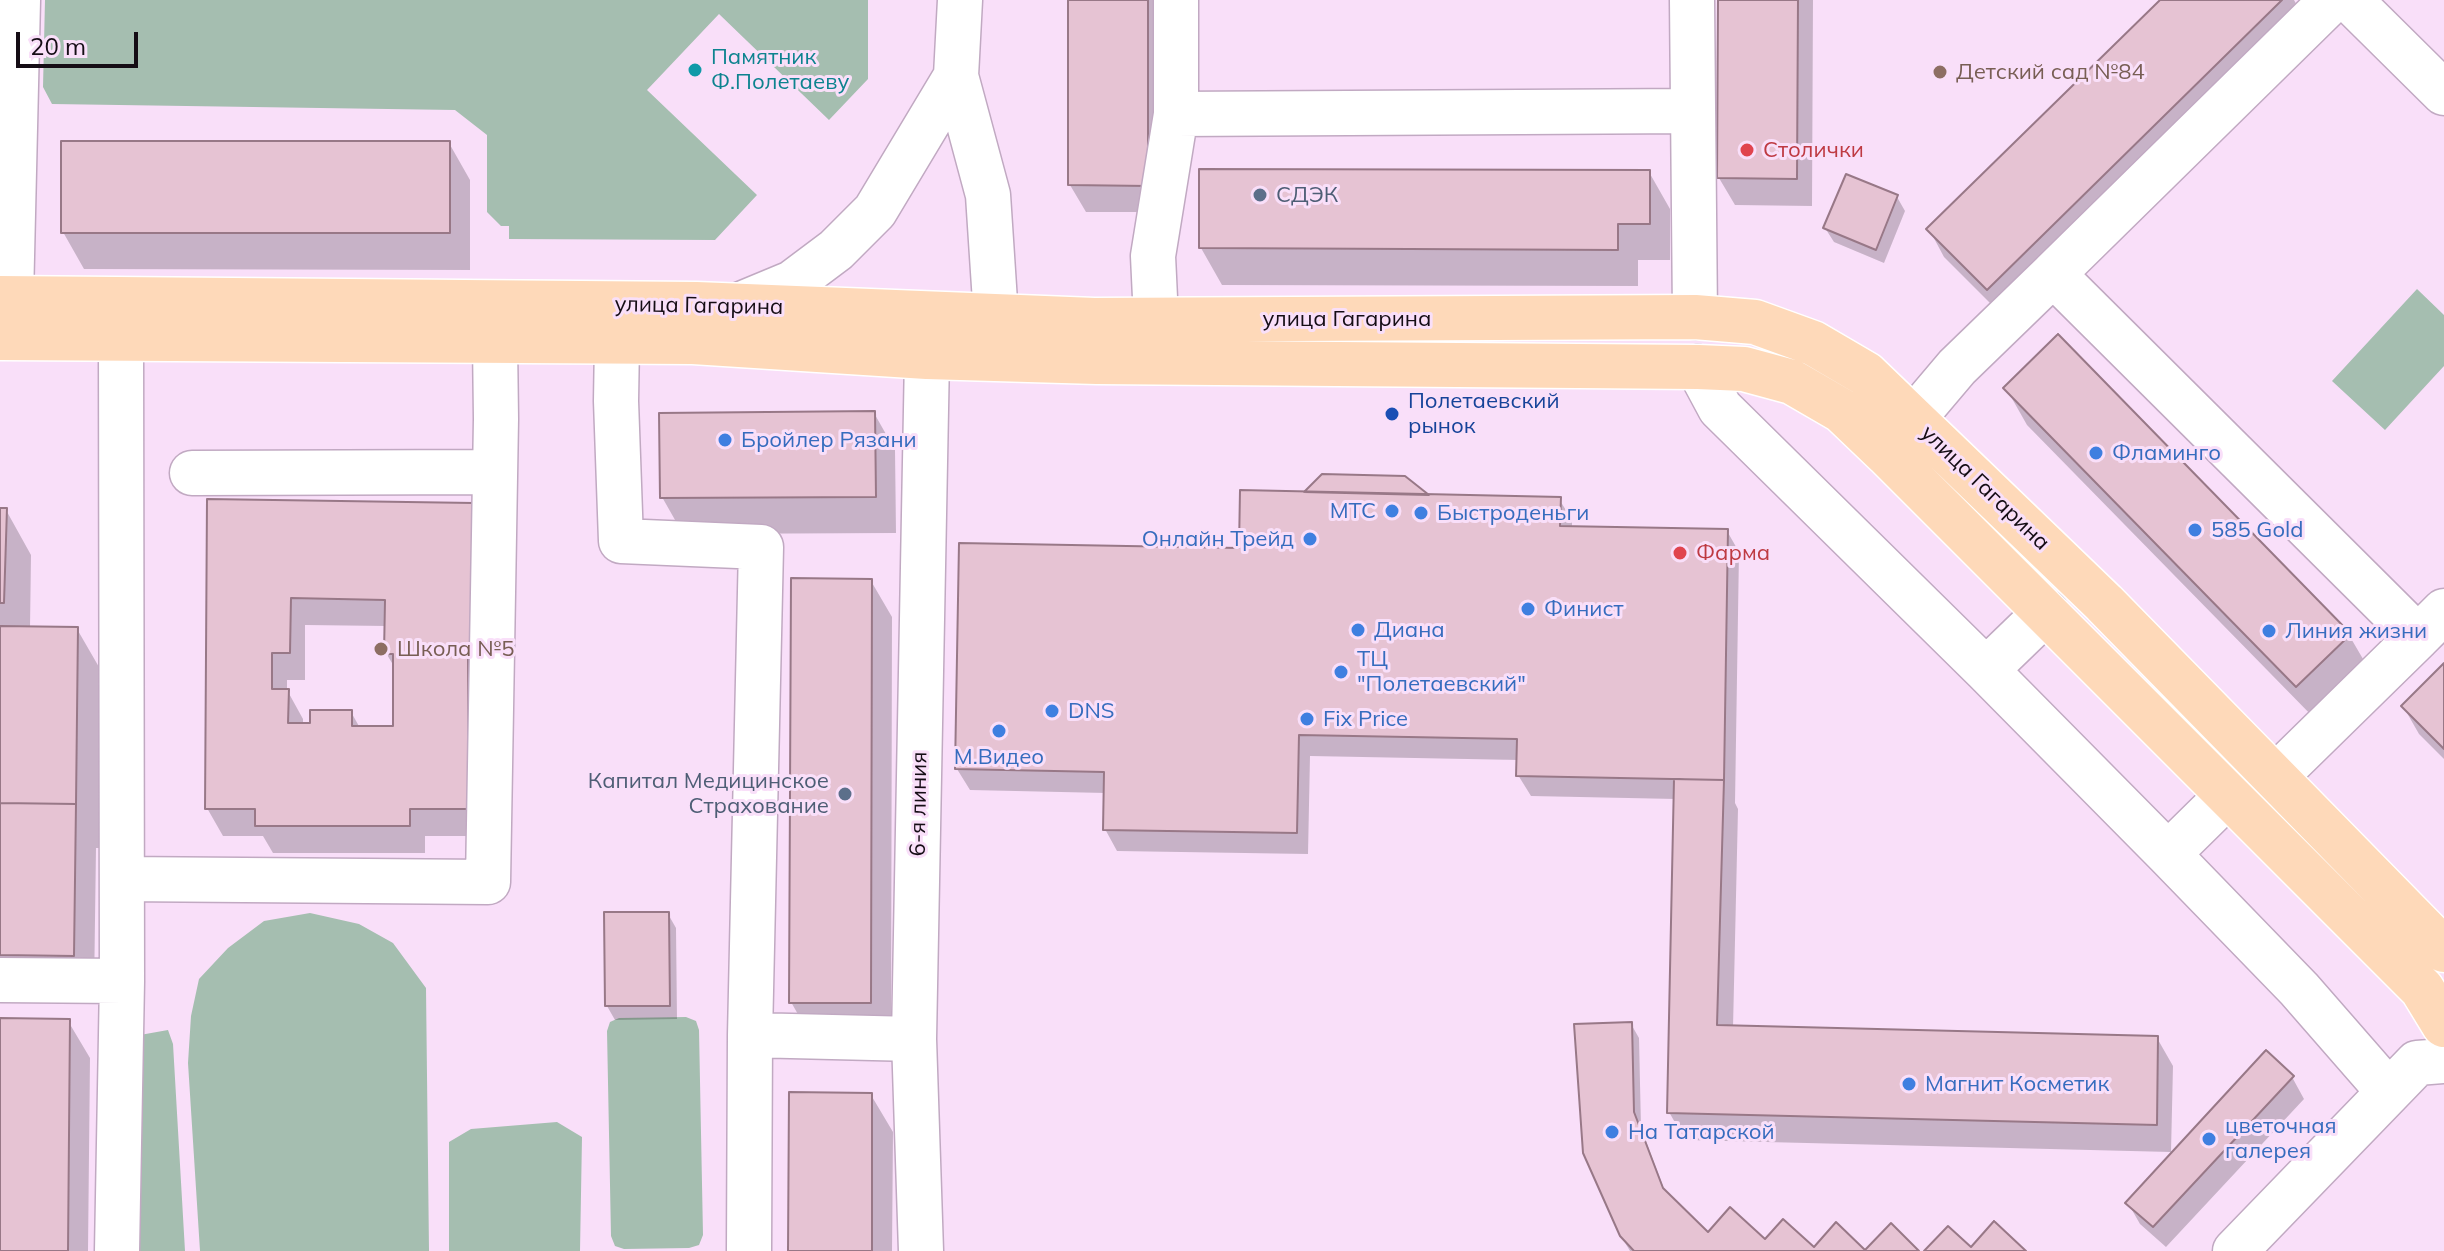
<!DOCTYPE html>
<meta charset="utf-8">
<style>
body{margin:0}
#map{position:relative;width:2444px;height:1251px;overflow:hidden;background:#f9dff9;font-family:Mulish,sans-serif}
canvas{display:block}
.scale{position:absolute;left:16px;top:32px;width:122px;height:36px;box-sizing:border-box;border:4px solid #150d15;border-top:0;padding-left:10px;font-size:24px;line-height:28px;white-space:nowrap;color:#150d15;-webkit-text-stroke:6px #f9dff9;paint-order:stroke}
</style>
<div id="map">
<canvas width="2444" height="1251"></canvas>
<div class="scale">20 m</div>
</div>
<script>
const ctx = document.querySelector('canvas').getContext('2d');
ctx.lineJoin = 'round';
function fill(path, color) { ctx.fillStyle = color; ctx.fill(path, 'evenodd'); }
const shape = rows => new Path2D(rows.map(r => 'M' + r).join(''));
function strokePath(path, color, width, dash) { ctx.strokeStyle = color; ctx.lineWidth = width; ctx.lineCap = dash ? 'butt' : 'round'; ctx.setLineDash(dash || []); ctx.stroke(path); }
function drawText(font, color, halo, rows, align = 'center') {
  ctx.font = font + ' Mulish,sans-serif'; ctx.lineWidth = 6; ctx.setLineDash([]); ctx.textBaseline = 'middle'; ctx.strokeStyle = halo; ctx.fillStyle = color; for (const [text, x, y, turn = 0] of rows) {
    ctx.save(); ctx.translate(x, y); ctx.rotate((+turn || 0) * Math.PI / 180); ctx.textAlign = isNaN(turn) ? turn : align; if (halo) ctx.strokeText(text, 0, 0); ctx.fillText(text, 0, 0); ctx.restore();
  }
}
fill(shape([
 [45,0,868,0,868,79,829,120,719,14,647,90,757,195,715,240,509,239,509,226,501,226,487,212,487,135,455,110,52,104,43,87],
 [2417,289,2444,315,2444,366,2385,430,2332,381],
 [310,913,359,924,393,943,426,988,429,1251,200,1251,188,1063,191,1016,199,979,228,948,264,921],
 [686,1017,696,1021,699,1030,703,1235,699,1245,689,1248,624,1249,615,1246,611,1236,607,1031,610,1022,619,1018],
 [168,1030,173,1044,185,1251,129,1251,140,1035],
 [557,1122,582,1137,580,1251,449,1251,449,1142,471,1129]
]), '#a5beb0');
fill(shape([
 [1070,0,1163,0,1163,212,1086,212,1070,185],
 [1720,0,1813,0,1812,206,1735,205,1719,178],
 [2162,0,2294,0,2305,20,2003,316,1944,257,1929,229],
 [449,143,470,180,470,270,84,269,63,232],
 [1649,172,1670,209,1670,260,1638,260,1638,286,1222,285,1201,248],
 [1897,197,1905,211,1884,263,1834,242,1825,228],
 [2006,388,2349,635,2370,671,2318,722,2027,425],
 [874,413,895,450,896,533,683,534,662,497],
 [1427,496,1559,499,1572,520,1572,528,1727,531,1739,552,1735,803,1738,809,1733,1028,2157,1038,2173,1066,2171,1152,1685,1140,1669,1112,1676,799,1531,796,1518,775,1519,760,1310,756,1308,854,1117,851,1105,829,1106,793,970,790,957,769,1241,550],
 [209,502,473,505,484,836,425,836,425,853,273,853,263,836,223,836,207,808],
 [305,625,387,626,386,653,395,668,395,728,360,728,351,712,303,725,303,719,287,690,287,680,305,680],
 [0,510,6,510,31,555,30,628,77,629,103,674,100,848,96,848,94,992,0,977],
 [871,581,892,617,891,1039,812,1039,791,1002],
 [2444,666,2444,759,2419,734,2403,706],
 [668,914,676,928,677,1019,615,1020,607,1006],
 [0,1020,68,1021,90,1058,88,1251,0,1251],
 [1631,1024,1639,1038,1641,1128,1666,1194,1708,1235,1814,1250,1864,1251,1630,1251,1621,1236],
 [2292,1077,2304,1099,2166,1247,2140,1224,2128,1203],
 [871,1095,893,1132,892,1251,790,1251]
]), '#0003');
const building = shape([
 [1068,0,1148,0,1148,186,1068,185,1068,0],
 [1718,0,1798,0,1797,179,1717,178,1718,0],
 [2160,0,2282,0,1987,290,1926,229,2160,0],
 [61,141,450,141,450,233,61,233,61,141],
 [1199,169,1650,170,1650,224,1618,224,1618,250,1199,248,1199,169],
 [1846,174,1898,195,1876,250,1823,228,1846,174],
 [2058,334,2351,634,2296,687,2003,388,2058,334],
 [875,411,876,497,660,498,659,413,875,411],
 [1322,474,1405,476,1429,495,1304,492,1322,474],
 [1240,490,1561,497,1560,526,1728,529,1724,780,1516,776,1517,739,1299,735,1297,833,1103,830,1104,772,955,769,959,543,1239,548,1240,490],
 [207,499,474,503,473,655,468,655,469,809,410,809,410,826,255,826,255,809,205,809,207,499],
 [291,598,385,600,384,654,393,654,393,726,352,726,352,710,310,710,310,723,288,723,289,689,272,689,272,653,290,653,291,598],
 [0,508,7,508,4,603,0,603,0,508],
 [791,578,872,579,871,1003,789,1003,791,578],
 [0,626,78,627,76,804,0,803,0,626],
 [2444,663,2444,749,2401,706,2444,663],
 [1674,779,1724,780,1717,1025,2158,1036,2157,1125,1667,1113,1674,779],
 [0,803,76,804,74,956,0,955,0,803],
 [604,912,669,912,670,1006,605,1006,604,912],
 [0,1018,70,1019,68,1251,0,1251,0,1018],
 [1632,1022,1634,1112,1663,1188,1708,1232,1730,1207,1765,1239,1783,1219,1814,1247,1836,1222,1865,1250,1891,1223,1919,1251,1634,1251,1620,1236,1583,1153,1574,1024,1632,1022],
 [2266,1050,2294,1076,2153,1227,2125,1203,2266,1050],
 [789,1092,872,1093,872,1251,788,1251,789,1092],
 [1994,1221,2026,1251,1924,1251,1948,1226,1971,1247,1994,1221]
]);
fill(building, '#e6c3d3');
strokePath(building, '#987887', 2);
const minor = shape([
 [960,0,956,76,988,195,996,317],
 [1692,0,1695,317],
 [2350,0,2444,93],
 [1176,114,1693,111],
 [2053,274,2332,0],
 [11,299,18,0],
 [739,305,792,283,836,250,875,211,956,76],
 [1156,319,1153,256,1176,114,1176,0],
 [617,343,616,401,621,541,761,547,750,1035,749,1251],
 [1698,367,1720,408,1986,670,2168,854,2299,989,2388,1091],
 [1913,419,1957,367,2053,274,2418,637,2275,777],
 [192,473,495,472],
 [2418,637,2444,611],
 [1986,670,2046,612],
 [2168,854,2228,795],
 [122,879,488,882,496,419,495,342],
 [0,980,122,981],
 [750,1035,914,1039],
 [117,1251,122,981,121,338],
 [921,1251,914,1039,927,357],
 [2235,1251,2417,1063,2444,1061]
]);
const major = shape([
 [0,298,696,304,1094,320,1695,317,1755,322,1813,343,1866,374,2104,603,2444,950],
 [0,338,693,342,927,357,1097,362,1698,367,1744,369,1792,382,1842,411,1887,454,2422,989,2444,1025]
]);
strokePath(minor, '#c1a9c2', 47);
strokePath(major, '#fff', 47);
strokePath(minor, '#fff', 44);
strokePath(major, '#fed9b9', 44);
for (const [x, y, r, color] of [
 [695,70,8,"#0f9aa8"],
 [1940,72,8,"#8d6e63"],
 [1747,150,8,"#e0444e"],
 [1260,195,8,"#5c6f8a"],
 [1392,414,8,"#1a4fb4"],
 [725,440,8,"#3f7fe0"],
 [2096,453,8,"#3f7fe0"],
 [1392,511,8,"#3f7fe0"],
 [1421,513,8,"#3f7fe0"],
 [2195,530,8,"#3f7fe0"],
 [1310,539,8,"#3f7fe0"],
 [1680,553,8,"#e0444e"],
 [1528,609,8,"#3f7fe0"],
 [1358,630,8,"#3f7fe0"],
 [2269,631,8,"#3f7fe0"],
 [381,649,8,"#8d6e63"],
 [1341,672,8,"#3f7fe0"],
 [1052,711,8,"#3f7fe0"],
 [1307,719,8,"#3f7fe0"],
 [999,731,8,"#3f7fe0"],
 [845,794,8,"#5c6f8a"],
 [1909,1084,8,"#3f7fe0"],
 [1612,1132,8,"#3f7fe0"],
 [2209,1139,8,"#3f7fe0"]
]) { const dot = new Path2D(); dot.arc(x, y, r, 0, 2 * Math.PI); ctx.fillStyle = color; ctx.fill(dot); strokePath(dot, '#f9dff9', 3); }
drawText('22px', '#0d838f', '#f9dff9', [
 ["Памятник",711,57],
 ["Ф.Полетаеву",711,82]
], 'left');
drawText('22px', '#785e54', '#f9dff9', [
 ["Детский сад №84",1956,72],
 ["Школа №5",397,649]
], 'left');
drawText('22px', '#be3a42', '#f9dff9', [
 ["Столички",1763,150],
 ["Фарма",1696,553]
], 'left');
drawText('22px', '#4e5e75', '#f9dff9', [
 ["СДЭК",1276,195],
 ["Капитал Медицинское",829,781,"right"],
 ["Страхование",829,806,"right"]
], 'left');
drawText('22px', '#150d15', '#f9dff9', [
 ["улица Гагарина",699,306,1],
 ["улица Гагарина",1347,319],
 ["улица Гагарина",1985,488,44],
 ["6-я линия",919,804,-89]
]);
drawText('22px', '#164399', '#f9dff9', [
 ["Полетаевский",1408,401],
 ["рынок",1408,426]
], 'left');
drawText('22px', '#366cbe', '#f9dff9', [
 ["Бройлер Рязани",741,440],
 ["Фламинго",2112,453],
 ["МТС",1376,511,"right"],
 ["Быстроденьги",1437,513],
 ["585 Gold",2211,530],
 ["Онлайн Трейд",1294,539,"right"],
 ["Финист",1544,609],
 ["Диана",1374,630],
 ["Линия жизни",2285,631],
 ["ТЦ",1357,659],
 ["\"Полетаевский\"",1357,684],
 ["DNS",1068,711],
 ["Fix Price",1323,719],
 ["М.Видео",999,757,"center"],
 ["Магнит Косметик",1925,1084],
 ["цветочная",2225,1126],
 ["галерея",2225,1151],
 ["На Татарской",1628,1132]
], 'left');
</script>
